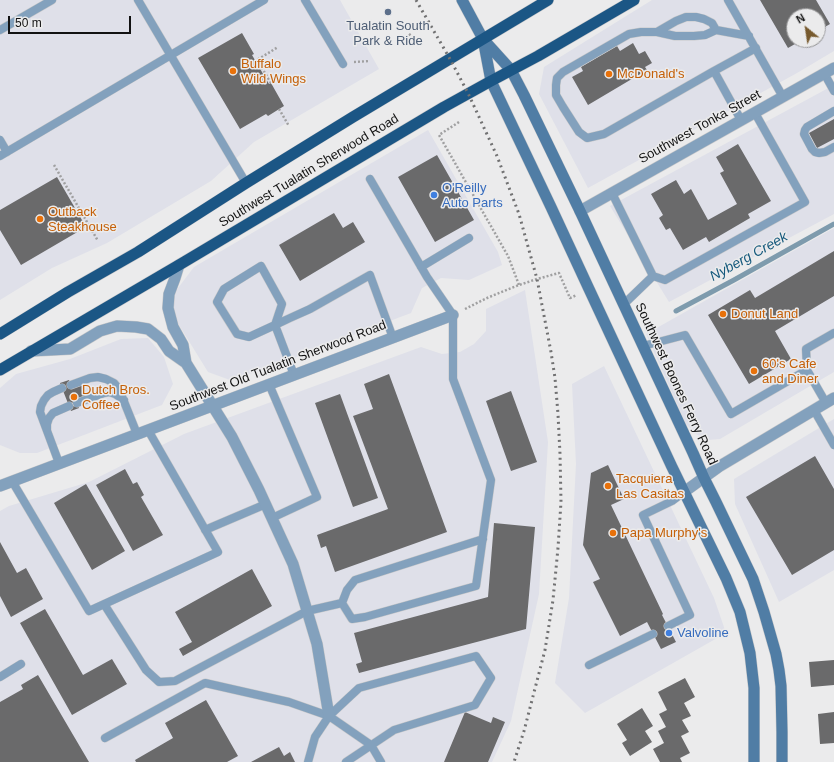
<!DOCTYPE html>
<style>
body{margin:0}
#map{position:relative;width:834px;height:762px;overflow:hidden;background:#ebebec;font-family:Arial,sans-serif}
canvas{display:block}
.north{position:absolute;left:786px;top:8px;width:40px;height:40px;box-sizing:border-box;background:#ebebec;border:1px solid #949495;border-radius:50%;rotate:330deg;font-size:11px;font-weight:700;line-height:16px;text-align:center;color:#121212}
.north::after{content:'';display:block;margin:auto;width:14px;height:18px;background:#775a2e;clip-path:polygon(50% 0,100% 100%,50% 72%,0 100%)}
.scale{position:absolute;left:8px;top:16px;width:123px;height:18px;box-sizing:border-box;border:2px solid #121212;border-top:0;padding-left:5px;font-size:12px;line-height:14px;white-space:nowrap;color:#121212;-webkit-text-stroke:3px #ebebec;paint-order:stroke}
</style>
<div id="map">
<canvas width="834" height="762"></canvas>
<div class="north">N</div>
<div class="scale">50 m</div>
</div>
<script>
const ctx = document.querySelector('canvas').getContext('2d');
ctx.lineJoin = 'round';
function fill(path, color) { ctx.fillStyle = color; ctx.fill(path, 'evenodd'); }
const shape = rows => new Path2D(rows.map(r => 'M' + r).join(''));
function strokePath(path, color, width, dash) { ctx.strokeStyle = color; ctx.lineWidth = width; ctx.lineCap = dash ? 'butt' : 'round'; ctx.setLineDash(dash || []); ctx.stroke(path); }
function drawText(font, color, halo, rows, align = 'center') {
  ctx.font = font + ' Arial,sans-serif'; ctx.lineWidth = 3; ctx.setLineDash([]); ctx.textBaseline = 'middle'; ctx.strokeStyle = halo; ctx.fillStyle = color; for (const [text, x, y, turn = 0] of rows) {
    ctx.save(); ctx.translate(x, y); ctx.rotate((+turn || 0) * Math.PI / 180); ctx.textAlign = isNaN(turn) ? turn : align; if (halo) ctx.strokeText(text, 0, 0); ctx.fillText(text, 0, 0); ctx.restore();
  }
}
fill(shape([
 [0,0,340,0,379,69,254,142,211,181,107,243,52,268,0,300],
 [652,0,834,0,834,51,797,73,588,188,539,94,544,67],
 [794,16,818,16,818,40,794,40],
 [834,85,834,214,669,302,610,206],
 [428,130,498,252,502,265,469,280,441,278,422,288,411,313,358,333,274,366,230,380,208,372,174,317,172,303,175,292,194,267],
 [834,228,834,372,720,439,708,440,696,434,686,424,646,334],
 [525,290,548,442,539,594,511,721,492,762,0,762,0,511,9,506,89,482,184,434,421,347,442,354,460,352,474,344,486,331,486,309],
 [148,338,164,357,173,384,162,405,37,453,20,453,0,445,0,388,16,374,70,359,121,339],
 [604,366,714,598,726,633,585,713,555,683,569,598,576,464,572,384],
 [834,419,834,570,779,602,735,504,734,479]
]), '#dfe0e9');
strokePath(shape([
 [676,311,734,280,834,224]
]), '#7e9bad', 5);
fill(shape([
 [760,0,816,0,830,24,818,31,818,16,794,16,794,40,802,40,788,48],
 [242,33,254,54,252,55,269,84,271,83,284,106,268,116,266,114,240,129,198,58],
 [633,43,639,54,645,51,652,63,645,67,647,70,588,105,572,77,583,71,581,67,617,46,620,51],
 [834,119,834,139,817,148,809,133],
 [738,144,771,201,748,214,750,218,709,242,706,237,683,250,670,228,666,230,659,218,663,215,651,194,676,180,684,194,691,189,708,220,737,204,720,173,724,171,716,157],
 [437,155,474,220,435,242,398,177],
 [57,177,86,227,21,265,0,230,0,210],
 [334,213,343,228,353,222,365,242,300,281,279,245],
 [834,251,834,296,775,331,791,359,749,384,708,315,750,290,755,298],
 [389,374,447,532,335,572,326,546,321,548,317,535,388,509,353,416,373,409,364,384],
 [69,380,72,388,83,384,87,395,76,399,79,408,71,411,60,383],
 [511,391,537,462,511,471,486,401],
 [340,394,378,498,353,507,315,403],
 [815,456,834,489,834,550,792,575,746,497],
 [608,465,624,499,611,505,663,614,662,615,676,642,661,649,647,622,620,636,593,582,600,579,583,545,591,473],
 [125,469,133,484,137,482,144,495,141,497,163,535,133,551,96,485],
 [86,484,125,551,92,570,54,503],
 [494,523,535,527,526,629,359,673,356,664,362,662,354,633,488,597],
 [0,542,17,573,26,568,43,599,11,617,0,596],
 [252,569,272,606,183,656,179,649,192,642,175,612],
 [45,609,83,675,112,659,127,684,72,715,20,623],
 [834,660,834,685,811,687,809,662],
 [38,675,69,728,89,762,0,762,0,702,23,689,21,685],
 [685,678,695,697,684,703,691,716,682,720,689,732,681,736,690,753,680,758,682,762,660,762,653,749,664,743,658,731,666,727,659,714,667,710,658,692],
 [206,700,238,756,227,762,136,762,135,760,173,738,165,723],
 [642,708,653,726,645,731,652,742,630,756,622,743,627,740,617,724],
 [465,712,491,723,493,717,505,722,488,762,444,762],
 [834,712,834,743,820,744,818,714],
 [279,747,284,756,290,752,295,762,251,762]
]), '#6a6a6b');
const service = shape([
 [138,0,246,183],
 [305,0,343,64],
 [728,0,783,97],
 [0,30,52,0],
 [657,32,675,36,694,36,705,35,716,30],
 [714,71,756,48],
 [824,73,834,91],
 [834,111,807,127,805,130,804,134,812,149,815,152,819,153,825,152,834,147],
 [741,120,714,71,604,134,587,138,579,132,563,107,556,95,556,85,557,78,563,72,629,34,641,32,657,32,676,21,686,17,696,17,704,19,712,23,716,30,749,36],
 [0,140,7,152],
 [0,156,264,0],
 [612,193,653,276,665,280,805,202,755,113],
 [421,267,469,238],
 [624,304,653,276],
 [643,346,685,335,731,414,807,370],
 [294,375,275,325,282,304,261,266,224,289,217,302,237,334,249,337,275,325,290,318,310,309,370,275,393,338],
 [269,384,317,497,272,518],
 [71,385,90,378,98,377,106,379,114,383,119,389,137,434],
 [77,403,104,393,109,392,115,394,124,400],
 [826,403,807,370,806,349,834,333],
 [814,410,834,445],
 [47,430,47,424,49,418,53,413,69,406],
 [59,463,40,412,41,406,44,400,48,395,53,392,62,388],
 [12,481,89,611,218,552,148,430],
 [205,530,266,504],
 [342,603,347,590,355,580,483,539],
 [104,604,146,670,159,682,175,681,307,611,342,603,352,619,365,617,476,586,491,480,453,379,453,315,427,277,370,179],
 [668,626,690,615,643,515,672,501,684,492],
 [589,665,653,634],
 [0,677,21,664],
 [105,738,205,683,289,702,329,716,371,745,381,762],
 [308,762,315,737,329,716,359,688,476,656,491,678,475,705,394,730,346,762]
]);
const minor = shape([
 [580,211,834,68],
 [179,265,175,278,169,294,168,308,173,327,183,345,186,363,232,437,259,490,293,564,317,644,329,716],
 [31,351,70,349,100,331,117,326,136,327,148,329,161,339,169,351,186,363],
 [0,486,453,315]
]);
const tertiary = shape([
 [684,492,720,466,834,398]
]);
const secondary = shape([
 [462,0,483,39,511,70,524,95,580,211,693,453,704,478,716,502,753,579,764,612,776,654,779,670,781,686,782,732,782,762],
 [483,39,491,81,551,207,589,289,672,467,726,578,740,612,750,653,754,688,754,762]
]);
const trunk = shape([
 [0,334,68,292,138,252,246,183,353,117,548,0],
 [0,370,179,265,444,107,491,81,538,56,634,0]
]);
strokePath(service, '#c8c8c9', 9);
strokePath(minor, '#c8c8c9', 12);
strokePath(tertiary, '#c8c8c9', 12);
strokePath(secondary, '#c8c8c9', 12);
strokePath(trunk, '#c8c8c9', 12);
strokePath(shape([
 [409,34,422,45],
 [354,62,370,61],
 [271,83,257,60,278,47],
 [279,109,289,126],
 [459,122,439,135,508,256,519,285],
 [54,165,98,241],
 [465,309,487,298,519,285,537,279,559,273,570,298,577,295]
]), '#a0a0a1', 2.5, [2, 2]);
strokePath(service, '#83a1bd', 8);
strokePath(minor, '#83a1bd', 11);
strokePath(tertiary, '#83a1bd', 11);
strokePath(secondary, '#507da5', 11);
strokePath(trunk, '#1b5685', 11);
strokePath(shape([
 [416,0,450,59,468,93,497,156,519,214,537,279,551,352,555,378,558,414,560,454,561,502,558,548,553,600,545,650,524,731,514,762]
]), '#717172', 3, [2, 4]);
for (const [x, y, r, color] of [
 [388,12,4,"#5c6f8a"],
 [233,71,4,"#e8710a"],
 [609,74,4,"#e8710a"],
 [434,195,4,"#3f7fe0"],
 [40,219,4,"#e8710a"],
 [723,314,4,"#e8710a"],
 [754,371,4,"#e8710a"],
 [74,397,4,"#e8710a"],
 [608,486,4,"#e8710a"],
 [613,533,4,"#e8710a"],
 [669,633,4,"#3f7fe0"]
]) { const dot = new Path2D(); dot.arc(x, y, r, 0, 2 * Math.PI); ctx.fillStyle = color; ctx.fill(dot); strokePath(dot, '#ebebec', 1.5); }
drawText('13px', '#4e5e75', '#ebebec', [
 ["Tualatin South",388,26],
 ["Park & Ride",388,41]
]);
drawText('13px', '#c56008', '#ebebec', [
 ["Buffalo",241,64],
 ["Wild Wings",241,79],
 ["McDonald's",617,74],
 ["Outback",48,212],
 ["Steakhouse",48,227],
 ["Donut Land",731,314],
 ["60's Cafe",762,364],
 ["and Diner",762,379],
 ["Dutch Bros.",82,390],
 ["Coffee",82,405],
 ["Tacquiera",616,479],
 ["Las Casitas",616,494],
 ["Papa Murphy's",621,533]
], 'left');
drawText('13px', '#121212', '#ebebec', [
 ["Southwest Tonka Street",700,127,-29],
 ["Southwest Tualatin Sherwood Road",309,171,-31],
 ["Southwest Old Tualatin Sherwood Road",278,366,-21],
 ["Southwest Boones Ferry Road",676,384,65]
]);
drawText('13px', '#366cbe', '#ebebec', [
 ["O'Reilly",442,188],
 ["Auto Parts",442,203],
 ["Valvoline",677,633]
], 'left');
drawText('italic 14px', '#165a7d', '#ebebec', [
 ["Nyberg Creek",749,257,-29]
]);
</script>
